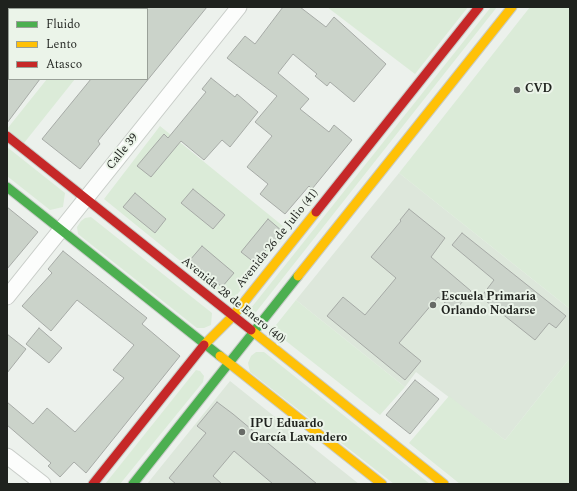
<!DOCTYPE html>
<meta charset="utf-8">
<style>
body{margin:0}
#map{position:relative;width:577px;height:491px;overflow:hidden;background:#ecf1ec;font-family:Spectral,serif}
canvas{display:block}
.frame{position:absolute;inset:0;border:8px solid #1f221e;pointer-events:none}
.legend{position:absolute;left:8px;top:8px;width:140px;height:72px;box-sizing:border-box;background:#ebf4e9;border:1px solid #99a098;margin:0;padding:5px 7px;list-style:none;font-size:12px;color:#1f221e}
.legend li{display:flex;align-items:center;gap:8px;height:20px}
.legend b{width:20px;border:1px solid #99a098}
</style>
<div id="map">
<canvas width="577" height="491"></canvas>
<div class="frame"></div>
<ul class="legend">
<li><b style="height:5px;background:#4caf50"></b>Fluido</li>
<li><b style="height:5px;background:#ffc107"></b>Lento</li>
<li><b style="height:5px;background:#c62828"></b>Atasco</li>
</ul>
</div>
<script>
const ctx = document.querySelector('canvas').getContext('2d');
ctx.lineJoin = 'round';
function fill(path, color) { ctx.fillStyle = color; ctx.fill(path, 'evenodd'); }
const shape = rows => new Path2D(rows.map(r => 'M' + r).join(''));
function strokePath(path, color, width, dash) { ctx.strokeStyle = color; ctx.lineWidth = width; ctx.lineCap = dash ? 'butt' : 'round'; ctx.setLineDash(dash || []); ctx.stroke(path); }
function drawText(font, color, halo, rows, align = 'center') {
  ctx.font = font + ' Spectral,serif'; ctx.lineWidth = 4; ctx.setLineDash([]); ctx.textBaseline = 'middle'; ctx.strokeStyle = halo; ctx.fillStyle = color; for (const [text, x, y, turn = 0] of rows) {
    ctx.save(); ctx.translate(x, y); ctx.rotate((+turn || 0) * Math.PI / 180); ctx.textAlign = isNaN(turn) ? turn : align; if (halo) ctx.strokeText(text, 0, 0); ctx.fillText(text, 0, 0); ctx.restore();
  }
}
fill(shape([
 [399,173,570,309,570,358,505,440,416,372,405,387,296,300],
 [230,381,359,484,147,484]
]), '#dde7db');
fill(shape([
 [327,7,468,7,415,74],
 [491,7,497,7,256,312,252,311,251,308],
 [530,7,570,7,570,309,399,173],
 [47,79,75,79,24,143,7,129],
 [160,126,289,231,231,302,104,199],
 [7,147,65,193,63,207,50,210,7,176],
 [91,217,212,313,211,325,204,328,197,328,78,234,77,227,81,221,85,218],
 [296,300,405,387,380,415,272,330],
 [256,352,264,352,430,484,394,484,250,372,248,363,251,356],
 [570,358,570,484,460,484,409,443,449,396,505,440],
 [196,370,200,371,204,376,203,382,120,484,105,484]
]), '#dbebd8');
const building = shape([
 [147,7,207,7,98,141,100,144,80,169,42,139,91,79,147,79,147,7],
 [283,7,300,7,326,27,334,17,386,64,354,102,330,82,327,86,315,76,317,74,293,54,278,73,309,99,300,109,329,132,334,125,352,140,312,189,309,186,285,214,260,194,268,184,247,167,272,136,255,122,277,96,227,58,245,36,255,44,283,7],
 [211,78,235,97,237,94,258,112,230,147,222,140,204,160,181,141,151,177,137,166,164,134,168,138,206,92,202,89,211,78],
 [7,79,40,79,7,123,7,79],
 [193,189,225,215,213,229,181,203,193,189],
 [135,193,166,219,155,233,123,207,135,193],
 [7,207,38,232,7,269,7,207],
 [409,209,445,238,431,257,471,291,455,311,438,297,399,343,421,361,405,380,327,316,343,297,365,315,396,278,371,257,401,221,400,220,409,209],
 [268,219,282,231,255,263,241,252,268,219],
 [462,233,566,316,556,328,549,323,535,340,481,297,494,280,452,245,462,233],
 [202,246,234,273,222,287,190,260,202,246],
 [63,251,147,318,142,324,180,356,86,473,74,462,60,477,48,466,51,463,7,425,7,402,33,424,47,408,75,432,124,378,113,370,134,345,77,300,51,331,22,306,52,273,48,269,63,251],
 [39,328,62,348,49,363,26,344,39,328],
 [7,334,26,349,7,373,7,334],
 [415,380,439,399,410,434,386,415,415,380],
 [217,402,233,414,317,484,273,484,234,451,213,476,222,484,176,484,169,478,206,433,197,426,217,402]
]);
fill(building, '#cbd3ca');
strokePath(building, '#a6aaa6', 1);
const street = shape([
 [7,297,239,7],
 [7,456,43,484]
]);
const fast = shape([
 [7,187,220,356],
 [133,484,298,276]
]);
const slow = shape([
 [298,276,512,7],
 [251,330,444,484],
 [204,345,233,316,316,212],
 [220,356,382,484]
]);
const jam = shape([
 [7,136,251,330],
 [316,212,479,7],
 [93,484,204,345]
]);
strokePath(street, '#c8ccc8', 17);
strokePath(fast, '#c8ccc8', 11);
strokePath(slow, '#c8ccc8', 11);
strokePath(jam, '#c8ccc8', 11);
strokePath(street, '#fcfdfc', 15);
strokePath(fast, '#4caf50', 9);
strokePath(slow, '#ffc107', 9);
strokePath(jam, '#c62828', 9);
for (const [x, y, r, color] of [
 [517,90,4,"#676a66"],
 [433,305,4,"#676a66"],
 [242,432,4,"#676a66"]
]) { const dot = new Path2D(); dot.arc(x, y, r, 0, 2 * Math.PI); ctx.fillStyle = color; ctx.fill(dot); strokePath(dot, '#ebf4e9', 1.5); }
drawText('bold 12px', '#1f221e', '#ebf4e9', [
 ["CVD",525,90],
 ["Escuela Primaria",441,298],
 ["Orlando Nodarse",441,312],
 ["IPU Eduardo",250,425],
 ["García Lavandero",250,439]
], 'left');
drawText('12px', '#1f221e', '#ebf4e9', [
 ["Calle 39",123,152,-51],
 ["Avenida 26 de Julio (41)",278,239,-51],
 ["Avenida 28 de Enero (40)",233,301,39]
]);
</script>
